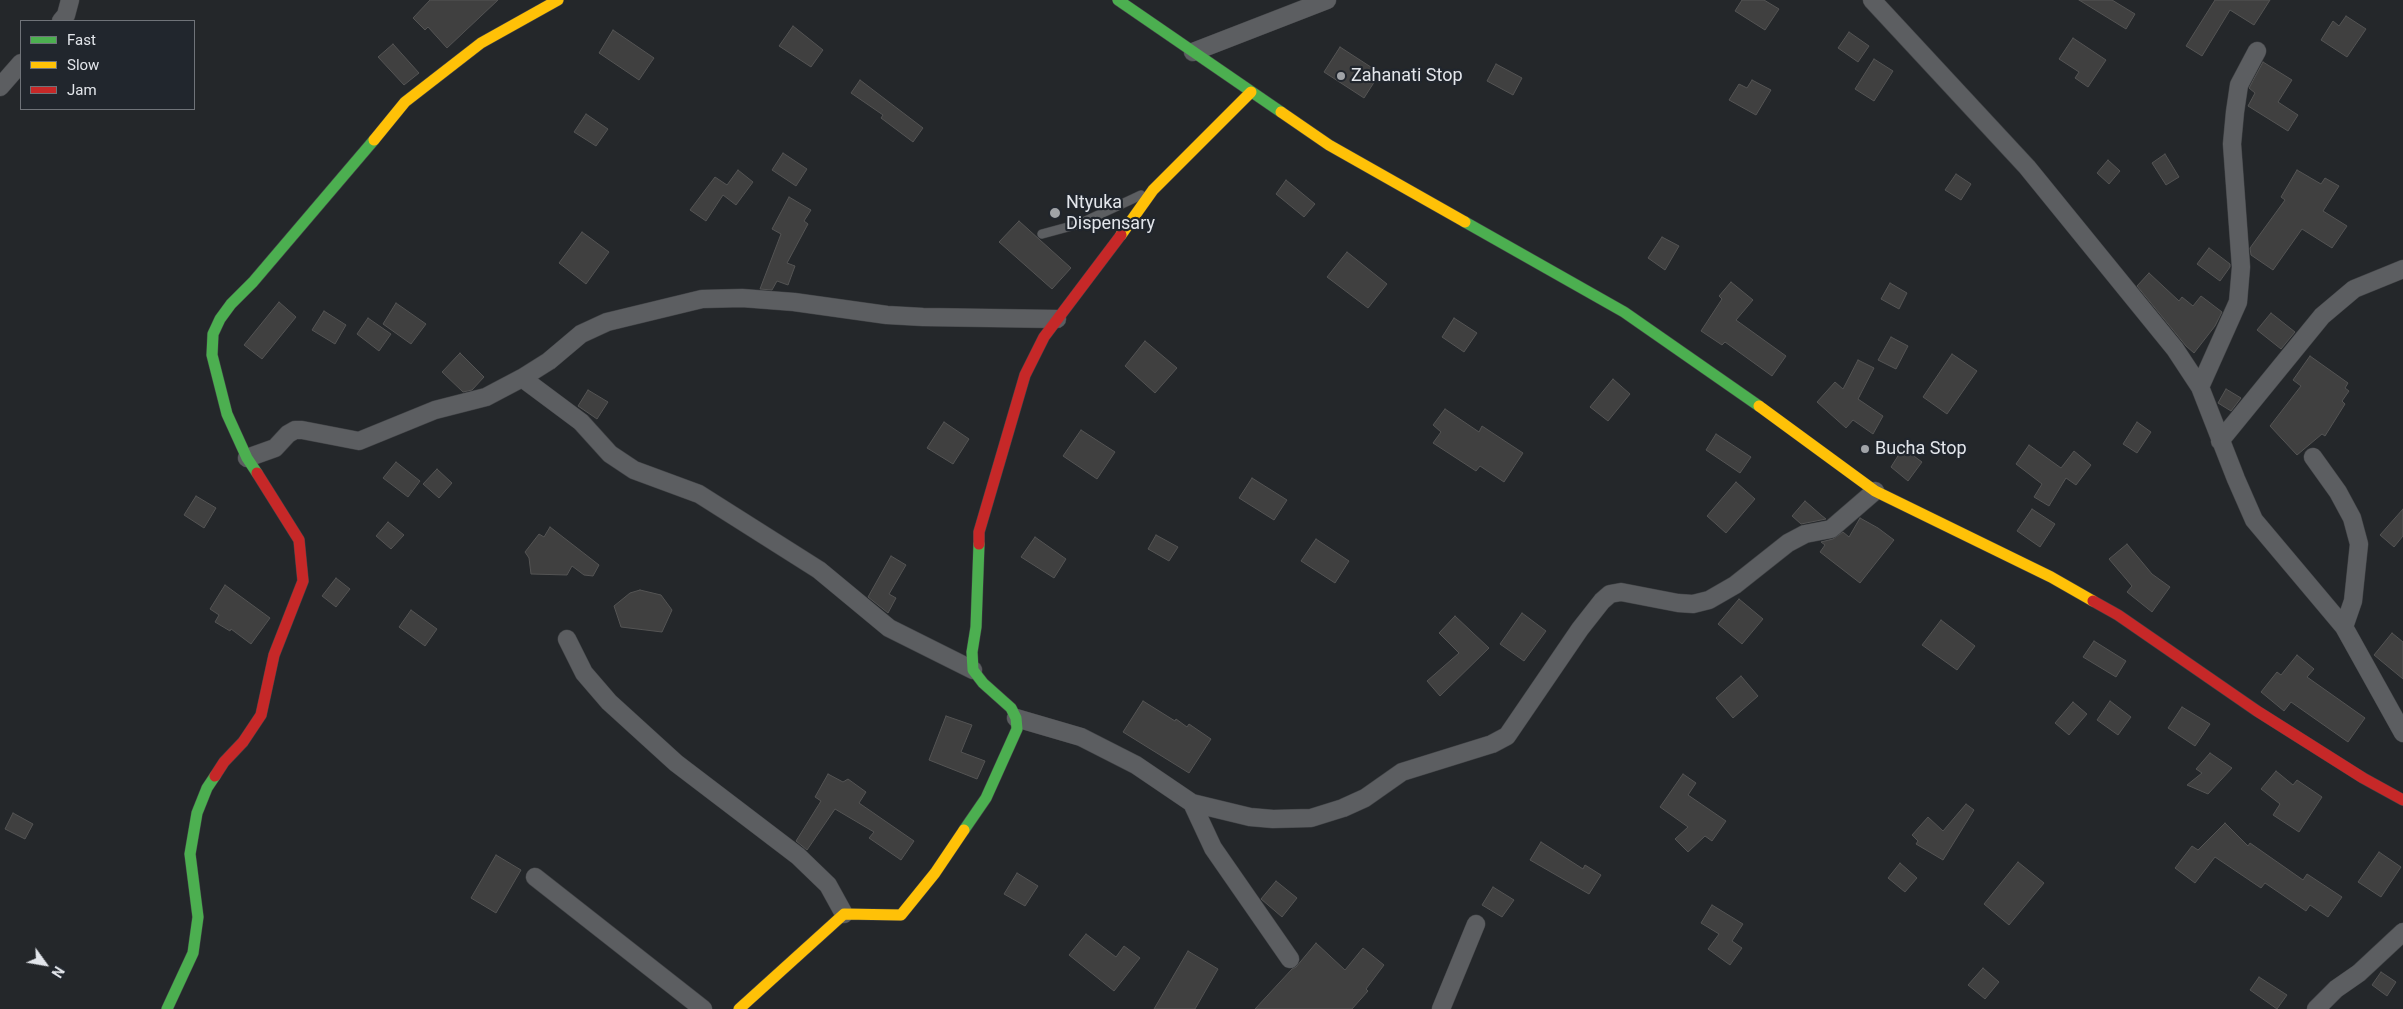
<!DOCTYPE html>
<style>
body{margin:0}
#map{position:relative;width:2403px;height:1009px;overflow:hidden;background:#24272a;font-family:Roboto,sans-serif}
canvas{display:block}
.legend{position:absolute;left:20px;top:20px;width:175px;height:90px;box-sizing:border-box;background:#21262d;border:1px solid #6f7379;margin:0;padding:6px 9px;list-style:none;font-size:15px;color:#e3e6eb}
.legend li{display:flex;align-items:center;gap:10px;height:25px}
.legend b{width:25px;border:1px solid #6f7379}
.north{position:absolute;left:20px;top:939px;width:50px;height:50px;-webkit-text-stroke:4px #21262d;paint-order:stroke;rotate:122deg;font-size:14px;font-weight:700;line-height:20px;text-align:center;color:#e3e6eb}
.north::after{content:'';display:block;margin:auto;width:18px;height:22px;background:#e3e6eb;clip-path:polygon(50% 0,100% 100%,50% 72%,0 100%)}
</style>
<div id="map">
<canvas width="2403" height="1009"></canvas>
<ul class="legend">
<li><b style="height:6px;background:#4caf50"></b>Fast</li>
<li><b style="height:6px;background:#ffc107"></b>Slow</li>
<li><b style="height:6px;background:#c62828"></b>Jam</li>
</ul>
<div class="north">N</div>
</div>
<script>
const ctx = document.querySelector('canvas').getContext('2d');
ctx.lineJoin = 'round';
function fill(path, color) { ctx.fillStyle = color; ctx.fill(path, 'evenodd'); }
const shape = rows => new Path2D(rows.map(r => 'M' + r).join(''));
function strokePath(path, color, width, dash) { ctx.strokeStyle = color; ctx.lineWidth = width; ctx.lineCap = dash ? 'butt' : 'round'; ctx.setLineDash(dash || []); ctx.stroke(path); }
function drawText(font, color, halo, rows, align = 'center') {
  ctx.font = font + ' Roboto,sans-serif'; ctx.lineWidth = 4.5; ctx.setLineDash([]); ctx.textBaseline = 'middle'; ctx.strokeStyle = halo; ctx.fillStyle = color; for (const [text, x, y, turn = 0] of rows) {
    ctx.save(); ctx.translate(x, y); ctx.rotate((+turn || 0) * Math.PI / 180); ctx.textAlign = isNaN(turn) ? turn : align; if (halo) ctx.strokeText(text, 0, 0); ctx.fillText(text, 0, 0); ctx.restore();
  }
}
const building = shape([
 [430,0,498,0,447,48,428,27,425,30,413,18,430,0],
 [1742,0,1764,0,1779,9,1765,30,1735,11,1742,0],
 [2079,0,2112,0,2135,14,2126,29,2079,0],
 [2215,0,2270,0,2254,25,2230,10,2202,56,2186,46,2215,0],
 [2346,16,2366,29,2347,57,2321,40,2333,21,2339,26,2346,16],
 [793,26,823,50,811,67,779,46,793,26],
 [613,30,654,58,639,80,599,53,613,30],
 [1849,32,1869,46,1858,62,1838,48,1849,32],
 [2073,38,2106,60,2088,87,2075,78,2079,72,2059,59,2073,38],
 [393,44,419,73,404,85,378,57,393,44],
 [1340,47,1380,73,1364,98,1324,72,1340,47],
 [1874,59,1893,71,1874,101,1855,89,1874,59],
 [2263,62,2292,80,2278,102,2298,115,2288,131,2248,106,2255,93,2249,88,2263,62],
 [1496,64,1522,78,1513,95,1487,81,1496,64],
 [860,80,923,128,913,142,881,118,883,115,851,93,860,80],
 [1752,80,1771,90,1756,115,1729,100,1739,84,1747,88,1752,80],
 [586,114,608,129,596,146,574,132,586,114],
 [783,153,807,169,796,186,772,170,783,153],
 [2165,154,2179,177,2166,185,2152,163,2165,154],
 [2108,160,2120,171,2109,184,2097,173,2108,160],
 [738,170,753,182,736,205,723,195,706,221,690,210,715,177,727,185,738,170],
 [2297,170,2321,184,2325,178,2339,186,2323,211,2347,226,2332,248,2302,229,2273,270,2251,255,2250,248,2285,200,2281,197,2297,170],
 [1956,174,1971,184,1961,200,1945,190,1956,174],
 [1286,180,1315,204,1304,217,1276,194,1286,180],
 [789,197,811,210,804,221,808,224,787,263,795,266,788,285,777,281,772,290,760,289,781,234,772,229,789,197],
 [1019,221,1071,268,1052,289,999,242,1019,221],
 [582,232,609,252,586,284,559,263,582,232],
 [1662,237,1679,246,1665,270,1648,258,1662,237],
 [2209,248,2230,264,2230,267,2220,281,2197,264,2209,248],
 [1347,252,1387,284,1368,308,1327,277,1347,252],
 [2149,273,2179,301,2182,297,2193,306,2201,296,2222,312,2215,326,2194,353,2186,346,2137,286,2149,273],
 [1731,282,1753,300,1736,320,1786,356,1772,376,1725,342,1722,345,1701,331,1722,299,1719,296,1731,282],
 [1890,283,1907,293,1899,309,1881,299,1890,283],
 [279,302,296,317,262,359,244,345,279,302],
 [396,303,426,324,411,344,383,324,396,303],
 [324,311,346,325,335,344,312,330,324,311],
 [2271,313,2295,332,2281,349,2257,330,2271,313],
 [368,318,391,334,379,351,357,334,368,318],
 [1454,318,1477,333,1464,352,1442,337,1454,318],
 [1891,337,1908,346,1896,369,1878,360,1891,337],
 [1145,341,1177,368,1155,393,1125,366,1145,341],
 [460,353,484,377,472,390,463,392,442,372,460,353],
 [1952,354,1977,371,1947,414,1923,397,1952,354],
 [2310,356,2348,383,2345,388,2349,391,2342,401,2345,404,2325,436,2322,434,2297,455,2270,426,2301,386,2293,380,2310,356],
 [1858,360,1874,368,1858,399,1883,416,1873,434,1853,420,1846,428,1817,402,1835,382,1843,389,1858,360],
 [1613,379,1630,394,1608,421,1590,407,1613,379],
 [2226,389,2241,398,2231,411,2218,403,2226,389],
 [588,390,608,402,597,419,578,406,588,390],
 [1445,409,1479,432,1482,426,1523,453,1504,482,1480,466,1476,471,1433,443,1441,432,1433,425,1445,409],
 [944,422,969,439,953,464,927,448,944,422],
 [2137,422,2151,432,2137,453,2123,444,2137,422],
 [1081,430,1115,452,1097,479,1063,456,1081,430],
 [1716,434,1751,457,1740,473,1706,450,1716,434],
 [2029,445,2061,468,2074,451,2091,465,2076,485,2066,478,2049,506,2034,497,2042,484,2016,464,2029,445],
 [1903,448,1922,462,1908,481,1891,467,1903,448],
 [396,462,420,481,408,497,383,478,396,462],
 [437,469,452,483,439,498,423,484,437,469],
 [1252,478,1287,500,1274,520,1239,498,1252,478],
 [1736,482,1755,499,1726,533,1707,516,1736,482],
 [196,496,216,508,204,528,184,515,196,496],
 [1805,501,1821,515,1826,519,1801,524,1792,516,1805,501],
 [2032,509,2055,524,2040,547,2017,531,2032,509],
 [2403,509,2403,536,2394,547,2380,535,2403,509],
 [1860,518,1878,528,1894,540,1860,583,1820,552,1825,545,1821,542,1833,539,1843,532,1849,537,1860,518],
 [388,522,404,535,391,549,376,536,388,522],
 [550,527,599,565,593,576,584,575,572,566,567,575,531,574,529,558,525,552,539,534,544,537,550,527],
 [1156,535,1178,547,1169,561,1148,549,1156,535],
 [1035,537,1066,559,1054,578,1021,557,1035,537],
 [1316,539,1349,561,1335,583,1301,561,1316,539],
 [2127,544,2152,574,2170,587,2152,612,2127,592,2132,586,2109,559,2127,544],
 [891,556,906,565,889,594,896,598,888,613,868,597,891,556],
 [336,578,350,589,336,607,322,596,336,578],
 [225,585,270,618,251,644,231,629,230,631,215,622,219,615,210,609,225,585],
 [640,590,661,595,672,610,662,632,621,627,614,606,630,593,640,590],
 [1739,599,1763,619,1742,644,1718,624,1739,599],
 [411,610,437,629,425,646,399,627,411,610],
 [1522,613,1546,631,1524,661,1500,644,1522,613],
 [1455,616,1489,648,1440,696,1427,681,1459,653,1439,633,1455,616],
 [1941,620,1975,646,1957,670,1922,645,1941,620],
 [2392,633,2403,642,2403,679,2374,655,2392,633],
 [2094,641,2126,661,2116,677,2083,657,2094,641],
 [2297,655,2314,669,2307,677,2365,718,2348,742,2291,702,2284,711,2261,692,2277,672,2281,675,2297,655],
 [1741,676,1758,696,1733,718,1716,698,1741,676],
 [1143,701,1175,721,1176,719,1187,727,1189,724,1211,739,1189,773,1123,732,1143,701],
 [2110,701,2131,717,2118,735,2097,720,2110,701],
 [2073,702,2087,714,2069,735,2055,723,2073,702],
 [2182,707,2210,724,2195,746,2168,728,2182,707],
 [946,716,972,725,961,752,985,761,977,779,929,760,946,716],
 [2210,753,2232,768,2208,794,2187,785,2202,773,2196,769,2210,753],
 [2276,771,2293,785,2297,780,2322,797,2299,832,2273,815,2280,804,2261,789,2276,771],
 [828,774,843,782,848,779,866,792,859,803,914,841,901,860,869,838,874,832,835,809,807,850,796,841,821,801,815,797,828,774],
 [1683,774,1696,783,1688,795,1726,821,1712,841,1705,836,1688,852,1675,839,1688,827,1660,807,1683,774],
 [1966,804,1974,810,1943,860,1916,844,1918,841,1912,835,1928,817,1943,831,1966,804],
 [13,813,33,824,25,839,5,829,13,813],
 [2225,823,2248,846,2250,843,2303,880,2307,874,2342,897,2328,917,2310,905,2306,911,2265,883,2261,888,2215,857,2195,883,2175,868,2192,846,2198,850,2225,823],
 [1541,842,1583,869,1585,865,1601,875,1589,894,1530,860,1541,842],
 [2379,852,2401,867,2381,897,2358,882,2379,852],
 [496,855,521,870,496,913,471,898,496,855],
 [2018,862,2044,883,2009,925,1984,904,2018,862],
 [1900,863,1917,878,1905,892,1888,878,1900,863],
 [1017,873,1038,886,1025,906,1004,894,1017,873],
 [1276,881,1297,898,1282,917,1261,899,1276,881],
 [1493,887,1514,900,1502,917,1482,905,1493,887],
 [1712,905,1743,924,1732,941,1742,948,1730,965,1708,949,1719,934,1701,923,1712,905],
 [1086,934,1116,957,1124,946,1140,958,1114,991,1069,955,1086,934],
 [1316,943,1345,970,1363,948,1384,965,1366,989,1368,991,1352,1009,1255,1009,1292,969,1296,967,1316,943],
 [1188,951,1218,969,1195,1009,1154,1009,1188,951],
 [1983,968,1999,982,1985,999,1968,985,1983,968],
 [2381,972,2396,982,2387,996,2372,985,2381,972],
 [2259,977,2287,995,2277,1009,2250,990,2259,977]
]);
fill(building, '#404040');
strokePath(building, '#545454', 1);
const lane = shape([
 [1042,234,1079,224,1141,195]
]);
const street = shape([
 [1872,0,2027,167,2175,349,2200,387,2236,479,2254,520,2344,627,2403,733],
 [61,21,66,15,70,0],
 [1193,52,1327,0],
 [0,87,21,63],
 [522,378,581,422,610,454,634,470,699,494,819,570,889,628,973,670],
 [2200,387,2238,302,2241,267,2232,144,2235,112,2239,85,2257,51],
 [2220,441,2322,316,2354,289,2403,269],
 [2313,457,2338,492,2352,518,2359,544,2353,601,2344,627],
 [247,458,275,448,288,434,295,430,302,430,359,441,435,410,486,397,522,378,549,361,581,334,607,322,702,299,742,298,794,302,887,315,923,317,1057,319],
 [567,639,584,673,609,702,676,763,798,856,828,885,844,914],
 [1016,718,1081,737,1136,765,1192,803,1250,817,1273,819,1311,818,1343,808,1365,798,1402,772,1492,744,1507,736,1580,629,1602,601,1610,594,1621,592,1678,603,1693,604,1709,600,1735,585,1788,543,1805,534,1831,529,1875,491],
 [1192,803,1213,848,1290,959],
 [535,877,703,1009],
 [1441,1009,1476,924],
 [2316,1009,2336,989,2359,973,2403,932]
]);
const fast = shape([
 [1118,0,1281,112],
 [1465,222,1624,312,1759,406],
 [257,473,247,458,227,414,212,355,213,334,220,319,231,304,253,282,374,140],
 [964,830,986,798,1017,729,1016,718,1011,708,983,683,973,670,972,652,976,627,979,544],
 [167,1009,193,953,198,917,190,854,197,813,207,788,215,776]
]);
const slow = shape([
 [1281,112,1329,145,1465,222],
 [374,140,405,102,481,43,558,0],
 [1121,235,1153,190,1251,92],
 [1759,406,1875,491,2051,577,2093,601],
 [739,1009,844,914,901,915,935,873,964,830]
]);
const jam = shape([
 [979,544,979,532,1025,375,1044,337,1121,235],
 [2093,601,2118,615,2257,711,2363,778,2403,800],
 [215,776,224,762,243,742,261,715,274,655,303,581,299,540,257,473]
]);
strokePath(lane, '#414346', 10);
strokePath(street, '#414346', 19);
strokePath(fast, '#414346', 12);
strokePath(slow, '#414346', 12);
strokePath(jam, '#414346', 12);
strokePath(lane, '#5c5e61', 9);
strokePath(street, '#5c5e61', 18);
strokePath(fast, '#4caf50', 11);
strokePath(slow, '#ffc107', 11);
strokePath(jam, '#c62828', 11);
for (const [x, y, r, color] of [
 [1341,76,5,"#a0a3a7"],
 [1055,213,6,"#a0a3a7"],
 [1865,449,5,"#a0a3a7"]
]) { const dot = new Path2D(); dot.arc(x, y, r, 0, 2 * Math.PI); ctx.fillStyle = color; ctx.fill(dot); strokePath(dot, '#21262d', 2); }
drawText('18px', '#e3e6eb', '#21262d', [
 ["Zahanati Stop",1351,76],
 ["Ntyuka",1066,203],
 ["Dispensary",1066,224],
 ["Bucha Stop",1875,449]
], 'left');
</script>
